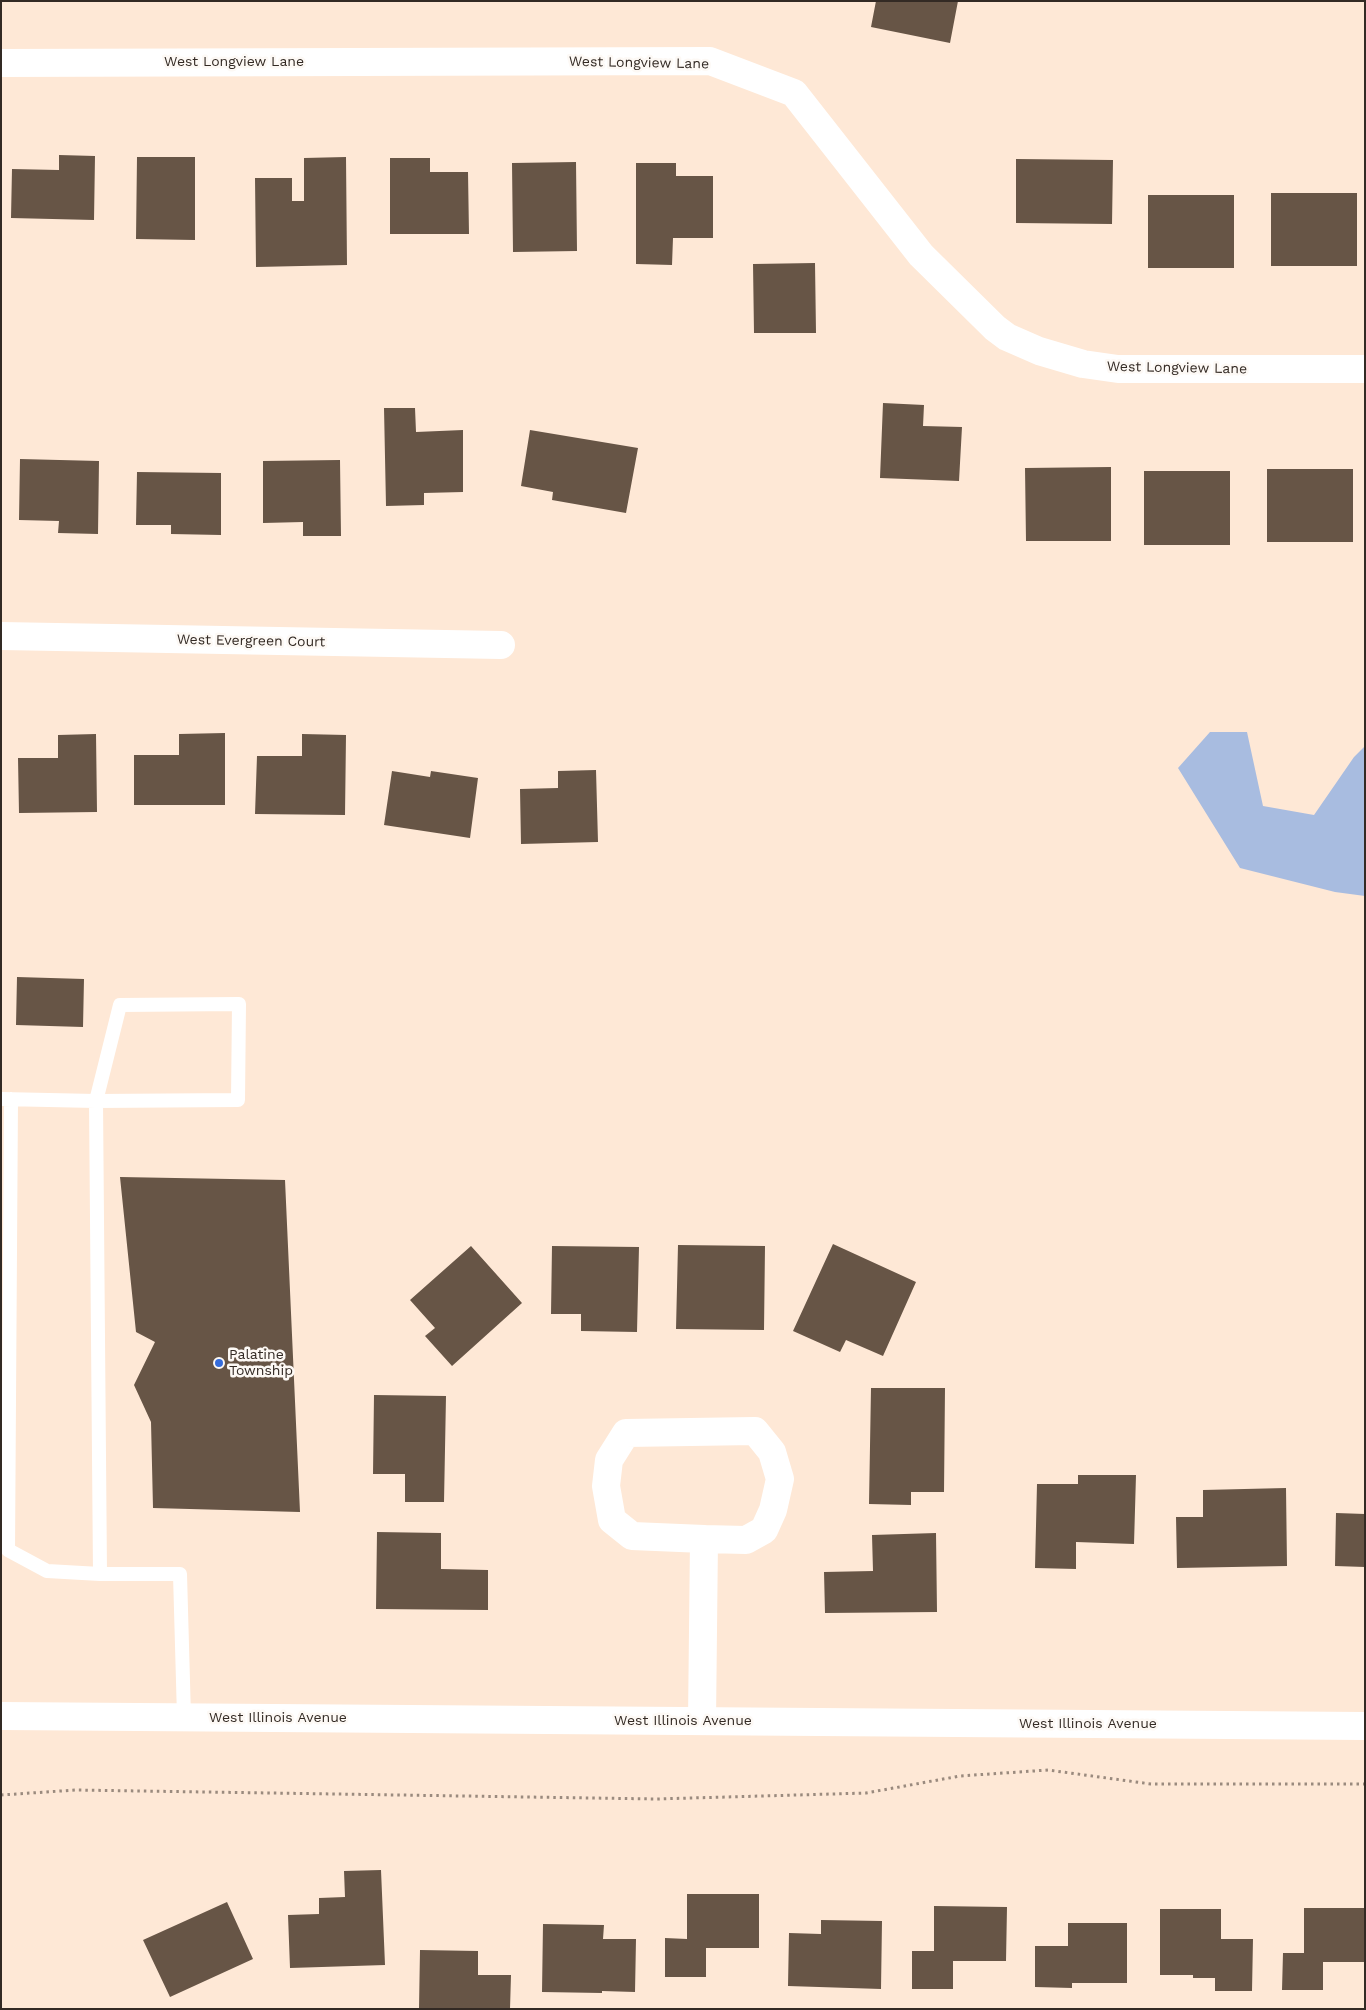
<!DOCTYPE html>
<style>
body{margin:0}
#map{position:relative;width:1366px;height:2010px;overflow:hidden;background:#fee8d6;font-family:"Work Sans",sans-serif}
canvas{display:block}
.frame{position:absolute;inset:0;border:2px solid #332a24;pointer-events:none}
</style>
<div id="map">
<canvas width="1366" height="2010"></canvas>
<div class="frame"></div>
</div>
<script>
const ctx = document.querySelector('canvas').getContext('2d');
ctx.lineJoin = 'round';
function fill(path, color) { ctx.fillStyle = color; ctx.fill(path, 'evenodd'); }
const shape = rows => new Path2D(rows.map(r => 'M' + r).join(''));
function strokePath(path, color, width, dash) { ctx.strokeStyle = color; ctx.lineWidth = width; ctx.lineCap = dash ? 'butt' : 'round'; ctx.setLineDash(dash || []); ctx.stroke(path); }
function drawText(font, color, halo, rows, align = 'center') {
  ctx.font = font + ' "Work Sans",sans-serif'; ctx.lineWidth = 5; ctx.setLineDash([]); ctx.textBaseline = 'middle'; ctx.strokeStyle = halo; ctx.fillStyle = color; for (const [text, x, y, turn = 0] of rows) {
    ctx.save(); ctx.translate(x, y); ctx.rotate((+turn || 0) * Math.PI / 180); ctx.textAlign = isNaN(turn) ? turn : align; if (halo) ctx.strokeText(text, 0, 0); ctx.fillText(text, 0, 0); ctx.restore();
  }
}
fill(shape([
 [1210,732,1247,732,1263,806,1314,815,1354,757,1365,746,1365,896,1335,892,1240,868,1178,768]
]), '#a8bce0');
fill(shape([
 [876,1,958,1,950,43,871,27],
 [59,155,95,156,94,220,11,218,12,169,59,170],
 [137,157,195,157,195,240,136,239],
 [346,157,347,265,256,267,255,178,292,178,292,201,304,201,304,158],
 [390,158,430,158,430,172,468,172,469,234,390,234],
 [1016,159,1113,160,1112,224,1016,223],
 [576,162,577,251,513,252,512,163],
 [636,163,676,163,676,176,713,176,713,238,673,238,672,265,636,264],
 [1271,193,1357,193,1357,266,1271,266],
 [1148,195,1234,195,1234,268,1148,268],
 [815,263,816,333,754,333,753,264],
 [883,403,924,405,923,426,962,427,959,481,880,478],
 [384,408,415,408,416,432,463,430,463,492,424,493,424,505,386,506],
 [530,430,638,448,626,513,552,500,553,492,521,486],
 [20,459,99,461,98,534,58,533,59,521,19,520],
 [340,460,341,536,303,536,303,522,263,523,263,461],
 [1111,467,1111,541,1026,541,1025,468],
 [1267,469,1353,469,1353,542,1267,542],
 [1144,471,1230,471,1230,545,1144,545],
 [137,472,221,473,221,535,171,534,171,525,136,525],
 [225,733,225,805,134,805,134,755,179,755,179,734],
 [96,734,97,812,19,813,18,758,58,758,58,735],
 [302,734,346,735,345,815,255,814,257,756,302,756],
 [596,770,598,842,521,844,520,789,558,788,558,771],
 [392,771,430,777,431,771,478,778,470,838,384,825],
 [17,977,84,979,83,1027,16,1025],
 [120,1177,285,1180,300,1512,153,1508,151,1422,134,1385,155,1342,136,1332],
 [833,1244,916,1282,883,1356,846,1340,840,1352,793,1331],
 [678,1245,765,1246,764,1330,676,1329],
 [471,1246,522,1303,452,1366,425,1336,435,1328,410,1300],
 [552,1246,639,1247,637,1332,581,1331,581,1314,551,1314],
 [871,1388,945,1388,944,1492,911,1492,911,1505,869,1504],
 [374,1395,446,1396,444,1502,405,1502,405,1474,373,1474],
 [1078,1475,1136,1475,1134,1544,1076,1542,1076,1569,1035,1568,1037,1484,1078,1484],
 [1286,1488,1287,1566,1177,1568,1176,1517,1203,1517,1203,1490],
 [1336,1513,1365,1514,1365,1567,1335,1566],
 [377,1532,441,1533,441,1569,488,1570,488,1610,376,1609],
 [936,1533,937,1612,825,1613,824,1572,873,1571,872,1535],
 [381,1870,385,1965,290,1968,288,1915,319,1914,319,1898,345,1897,344,1871],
 [687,1894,759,1894,759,1948,706,1948,706,1977,665,1977,665,1938,687,1939],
 [227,1902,253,1959,170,1997,143,1940],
 [934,1906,1007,1907,1006,1961,953,1961,953,1989,912,1989,912,1951,934,1951],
 [1304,1908,1365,1908,1365,1962,1323,1962,1323,1990,1282,1990,1283,1953,1304,1953],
 [1160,1909,1221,1909,1221,1939,1253,1939,1252,1991,1215,1991,1215,1978,1193,1978,1193,1975,1160,1975],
 [821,1920,882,1921,881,1989,788,1986,789,1933,821,1934],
 [1068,1923,1127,1923,1127,1983,1072,1983,1072,1988,1035,1987,1035,1946,1068,1946],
 [543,1924,604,1925,603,1939,636,1939,635,1992,602,1991,602,1993,542,1992],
 [420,1950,478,1951,478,1975,511,1975,510,2009,419,2009]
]), '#675546');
strokePath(shape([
 [1,1795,76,1790,657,1799,866,1793,960,1776,1048,1770,1151,1784,1365,1784]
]), '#9a8a7e', 3, [2.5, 4]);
strokePath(shape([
 [1,1099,96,1101,238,1100,239,1004,120,1005,96,1101,100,1574,180,1574,184,1717],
 [11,1099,8,1550,47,1571,100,1574]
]), '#fff', 14);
strokePath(shape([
 [1,63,710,61,794,93,921,255,995,328,1007,337,1039,351,1083,364,1118,369,1365,369],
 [1,636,501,645],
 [702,1721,704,1539,632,1536,612,1520,606,1486,609,1460,626,1433,755,1431,772,1452,780,1479,773,1510,764,1530,746,1540,704,1539]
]), '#fff', 28);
strokePath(shape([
 [1,1716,1365,1726]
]), '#fff', 28);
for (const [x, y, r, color] of [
 [219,1363,5,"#356cdb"]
]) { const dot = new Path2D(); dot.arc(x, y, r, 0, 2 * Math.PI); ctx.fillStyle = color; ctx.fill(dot); strokePath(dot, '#fdf9f5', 2); }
drawText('14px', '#332a24', '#fdf9f5', [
 ["West Longview Lane",234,62],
 ["West Longview Lane",639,63,1],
 ["West Longview Lane",1177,368,1],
 ["West Evergreen Court",251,641,1],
 ["West Illinois Avenue",278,1718],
 ["West Illinois Avenue",683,1721],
 ["West Illinois Avenue",1088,1724]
]);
drawText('14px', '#332a24', '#fdf9f5', [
 ["Palatine",229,1355],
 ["Township",229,1371]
], 'left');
</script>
